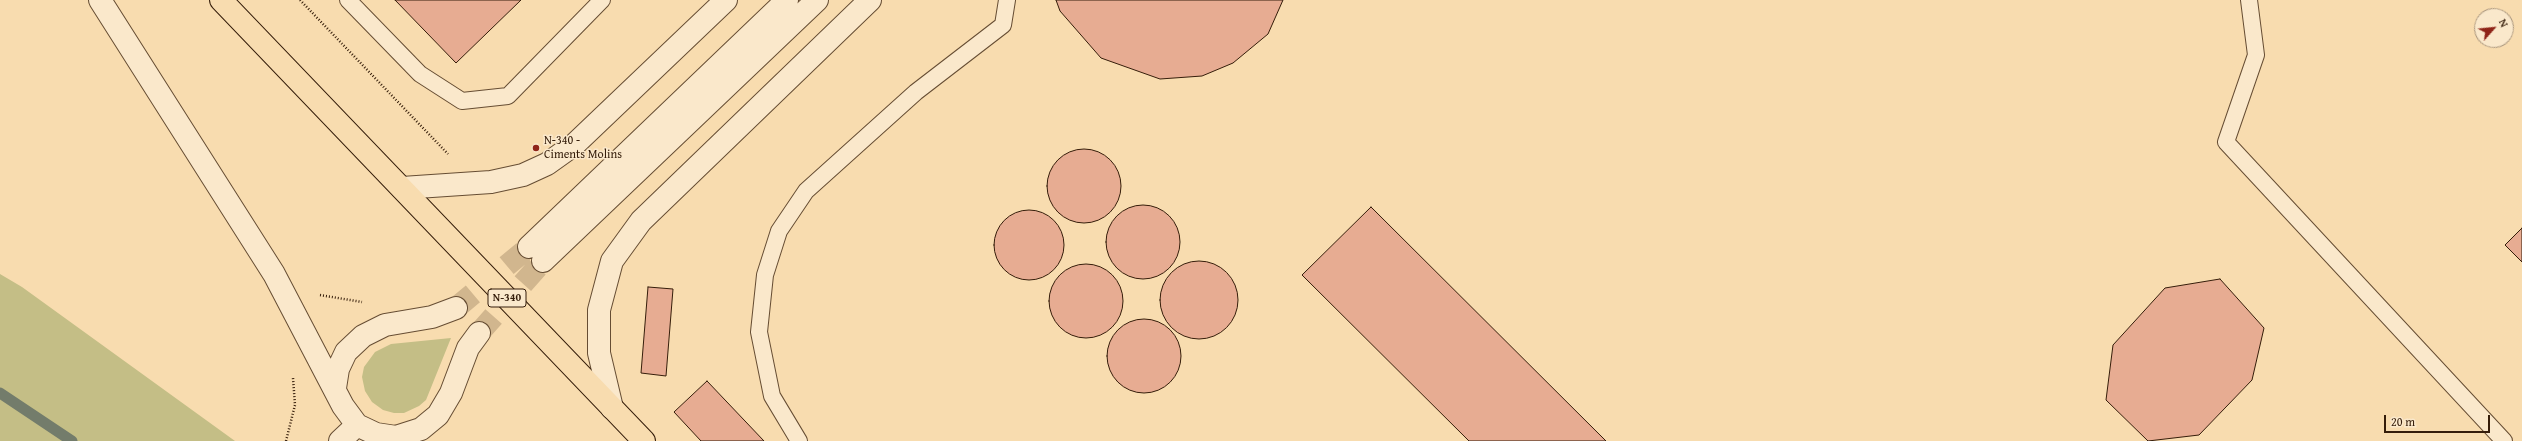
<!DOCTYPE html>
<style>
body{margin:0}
#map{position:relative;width:2522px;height:441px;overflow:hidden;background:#f8dcaf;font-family:"Gentium Book Plus",serif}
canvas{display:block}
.north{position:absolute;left:2474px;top:8px;width:40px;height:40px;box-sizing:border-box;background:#fae8cb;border:1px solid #ab977e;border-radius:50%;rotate:63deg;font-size:11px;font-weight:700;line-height:16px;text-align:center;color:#351d0a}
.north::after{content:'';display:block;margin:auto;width:14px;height:18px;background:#8f2418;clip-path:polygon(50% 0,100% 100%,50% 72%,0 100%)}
.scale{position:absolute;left:2384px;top:415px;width:106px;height:18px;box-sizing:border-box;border:2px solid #351d0a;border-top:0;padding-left:5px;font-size:12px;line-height:14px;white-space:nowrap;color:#351d0a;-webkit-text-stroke:3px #fae8cb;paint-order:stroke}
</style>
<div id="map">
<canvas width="2522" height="441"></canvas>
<div class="north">N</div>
<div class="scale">20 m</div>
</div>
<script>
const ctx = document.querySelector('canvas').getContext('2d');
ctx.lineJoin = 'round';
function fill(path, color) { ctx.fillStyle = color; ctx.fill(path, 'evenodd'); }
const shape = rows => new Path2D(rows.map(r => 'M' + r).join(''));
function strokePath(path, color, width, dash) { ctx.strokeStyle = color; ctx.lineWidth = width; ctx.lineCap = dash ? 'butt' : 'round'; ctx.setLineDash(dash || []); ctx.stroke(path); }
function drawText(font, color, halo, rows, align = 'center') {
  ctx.font = font + ' "Gentium Book Plus",serif'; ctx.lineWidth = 3; ctx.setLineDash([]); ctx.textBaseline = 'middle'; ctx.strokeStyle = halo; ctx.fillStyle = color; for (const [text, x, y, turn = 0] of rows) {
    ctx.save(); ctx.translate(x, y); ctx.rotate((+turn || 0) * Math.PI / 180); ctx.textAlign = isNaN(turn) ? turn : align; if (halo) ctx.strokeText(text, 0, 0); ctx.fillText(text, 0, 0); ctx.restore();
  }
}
fill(shape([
 [0,274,22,287,235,441,0,441],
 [451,338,426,400,419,406,404,413,394,413,383,410,372,402,365,391,362,377,364,367,375,352,391,344]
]), '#c4be86');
strokePath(shape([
 [0,393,72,441]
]), '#737c6b', 11);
const building = shape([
 [395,0,521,0,456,63,395,0],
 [1056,0,1283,0,1268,34,1233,63,1202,76,1160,79,1101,58,1060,11,1056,0],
 '1047 186a37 37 0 1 1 74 0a37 37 0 1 1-74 0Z',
 '1106 242a37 37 0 1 1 74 0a37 37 0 1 1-74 0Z',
 [1371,207,1606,441,1469,441,1302,275,1371,207],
 '994 245a35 35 0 1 1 70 0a35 35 0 1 1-70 0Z',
 [2522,228,2522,262,2505,245,2522,228],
 '1160 300a39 39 0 1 1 78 0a39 39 0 1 1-78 0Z',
 '1049 301a37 37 0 1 1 74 0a37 37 0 1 1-74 0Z',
 [2220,279,2264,328,2252,380,2199,435,2148,441,2106,400,2113,345,2165,288,2220,279],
 [648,287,673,289,666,376,641,373,648,287],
 '1107 356a37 37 0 1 1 74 0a37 37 0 1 1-74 0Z',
 [707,381,764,441,701,441,674,412,707,381]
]);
fill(building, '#e7ac92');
strokePath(building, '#351d0a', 1);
strokePath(shape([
 [456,308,529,247],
 [479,333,543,261]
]), '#d1b68e', 22, [22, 11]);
const lane = shape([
 [348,0,420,74,462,101,508,96,602,0],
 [2249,0,2256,55,2226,142,2504,441],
 [799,441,772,396,759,332,765,275,779,231,806,191,916,92,1003,25,1007,0]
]);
const street = shape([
 [100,0,274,274,343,406,357,425,376,434,396,437,421,429,438,415,451,393,468,348,479,333],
 [402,188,491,182,523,175,547,164,575,144,726,0],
 [529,247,787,0],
 [543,261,817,0],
 [335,388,338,369,346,352,363,336,385,325,432,317,456,308],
 [612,408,599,353,599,310,612,261,641,221,870,0],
 [340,441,357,425]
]);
const primary = shape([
 [221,0,644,441]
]);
strokePath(lane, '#664d33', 18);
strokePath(street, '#664d33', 24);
strokePath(primary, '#351d0a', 24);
strokePath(shape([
 [300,0,448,154],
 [320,295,362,302],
 [286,441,295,405,293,378]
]), '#351d0a', 2.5, [1, 2]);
strokePath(lane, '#fae8cb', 16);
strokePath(street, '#fae8cb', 22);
strokePath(primary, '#f8dcaf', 22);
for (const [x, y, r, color] of [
 [536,148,4,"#8f2418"]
]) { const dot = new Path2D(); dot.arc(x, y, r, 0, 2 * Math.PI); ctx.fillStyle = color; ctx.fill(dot); strokePath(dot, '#fae8cb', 1.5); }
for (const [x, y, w] of [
 [507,298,38]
]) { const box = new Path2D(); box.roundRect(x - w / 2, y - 9, w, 18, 3); ctx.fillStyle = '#fae8cb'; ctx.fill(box); strokePath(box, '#351d0a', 1); }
drawText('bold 11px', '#351d0a', null, [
 ["N-340",507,298]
]);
drawText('12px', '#351d0a', '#fae8cb', [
 ["N-340 -",544,141],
 ["Ciments Molins",544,155]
], 'left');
</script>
